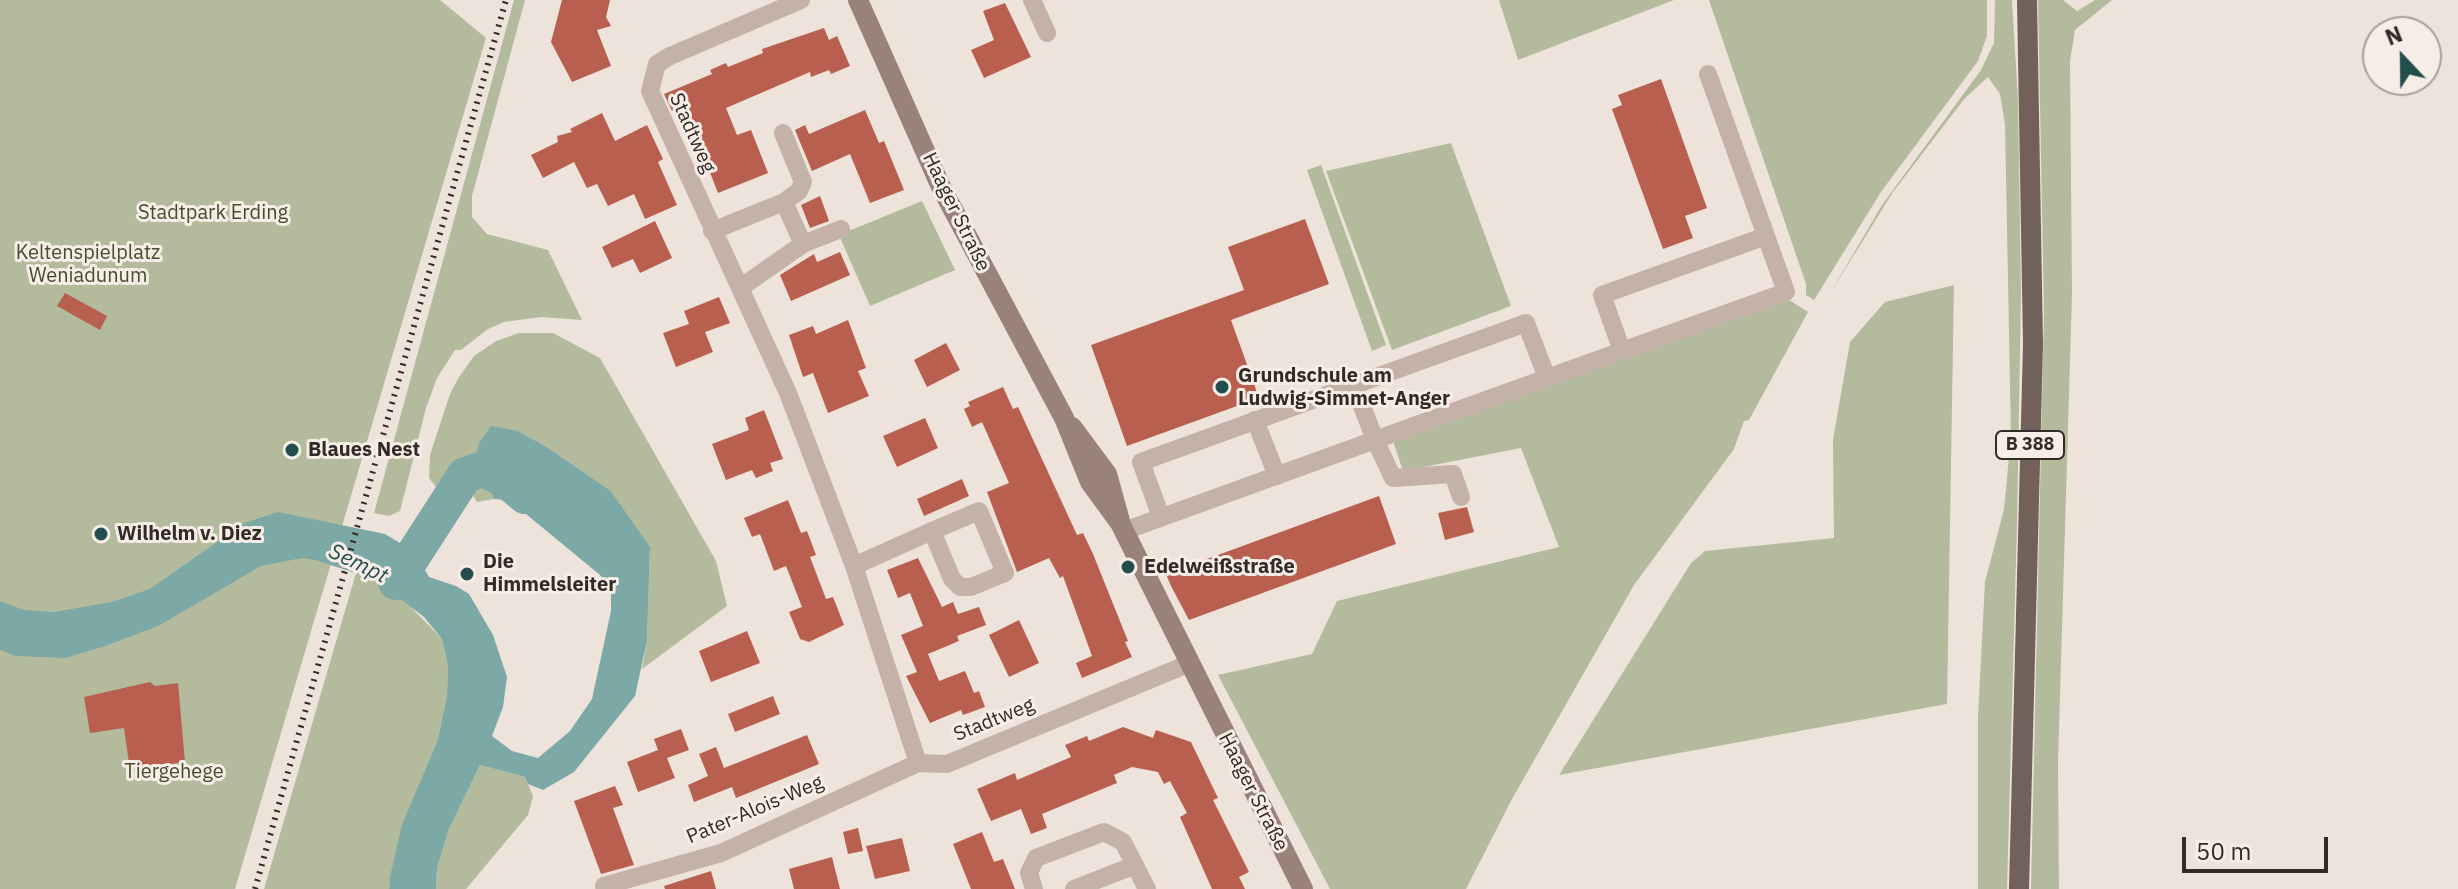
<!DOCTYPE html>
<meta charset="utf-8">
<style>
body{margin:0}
#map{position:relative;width:2458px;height:889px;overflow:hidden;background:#eee3da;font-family:"IBM Plex Sans",sans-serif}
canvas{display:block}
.north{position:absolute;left:2362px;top:16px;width:80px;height:80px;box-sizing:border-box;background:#f6ede6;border:2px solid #a89f9a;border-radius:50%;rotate:338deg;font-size:22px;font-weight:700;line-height:32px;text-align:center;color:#322a27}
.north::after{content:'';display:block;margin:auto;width:28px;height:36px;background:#224f4e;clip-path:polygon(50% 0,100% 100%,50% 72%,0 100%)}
.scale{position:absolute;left:2182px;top:837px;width:146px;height:36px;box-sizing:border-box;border:4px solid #322a27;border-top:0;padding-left:10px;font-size:24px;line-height:28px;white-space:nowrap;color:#322a27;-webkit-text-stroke:6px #f6ede6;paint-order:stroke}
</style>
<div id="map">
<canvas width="2458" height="889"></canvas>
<div class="north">N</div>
<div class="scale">50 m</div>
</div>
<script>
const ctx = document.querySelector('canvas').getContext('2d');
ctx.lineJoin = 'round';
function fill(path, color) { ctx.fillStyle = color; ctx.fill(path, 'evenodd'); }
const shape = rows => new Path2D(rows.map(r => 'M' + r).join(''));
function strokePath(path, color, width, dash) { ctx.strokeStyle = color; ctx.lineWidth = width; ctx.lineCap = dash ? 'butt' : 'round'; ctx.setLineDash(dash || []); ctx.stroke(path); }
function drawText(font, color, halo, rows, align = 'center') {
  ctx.font = font + ' "IBM Plex Sans",sans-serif'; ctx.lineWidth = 6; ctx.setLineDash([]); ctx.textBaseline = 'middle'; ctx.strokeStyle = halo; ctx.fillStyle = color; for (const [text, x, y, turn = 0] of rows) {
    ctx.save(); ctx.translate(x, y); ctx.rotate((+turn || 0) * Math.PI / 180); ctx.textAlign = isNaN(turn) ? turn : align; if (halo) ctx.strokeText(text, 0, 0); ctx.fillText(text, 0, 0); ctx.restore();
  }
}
fill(shape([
 [0,0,440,0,486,38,235,889,0,889],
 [514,0,525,0,472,196,472,217,487,234,548,250,582,320,541,317,504,322,488,329,461,350,455,350,437,378,426,408,400,511,389,516,374,513],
 [1499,0,1674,0,1518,60],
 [1709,0,1987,0,1987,36,1978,61,1881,192,1814,300,1806,295,1806,284],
 [1995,0,2012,0,2018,100,2021,293,2017,524,2007,889,1978,889,1978,716,1985,582,2004,509,2011,437,2005,124,2000,94,1988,77,1965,98,1893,192,1831,292,1882,205,1981,70,1994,43],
 [2038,0,2063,0,2077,11,2095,0,2112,0,2075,30,2070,61,2072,294,2058,762,2059,889,2031,889,2044,313],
 [1451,143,1511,306,1392,350,1326,171],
 [1321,165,1386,345,1372,351,1307,170],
 [922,201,955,270,870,306,839,235],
 [1954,285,1947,704,1559,775,1691,563,1705,551,1834,538,1833,440,1850,342,1885,302],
 [1789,300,1808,312,1749,420,1744,421,1734,449,1634,585,1512,799,1466,889,1330,889,1218,675,1312,654,1337,601,1559,547,1521,448,1403,471,1393,441],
 [519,333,553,333,600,358,716,561,727,606,642,669,647,641,650,548,611,491,547,447,518,431,476,458,494,499,477,502,457,469,448,491,439,491,429,478,430,455,450,394,459,377,474,356,496,341],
 [356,573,374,579,402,598,442,639,448,666,447,695,438,739,421,780,390,877,389,889,264,889],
 [480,765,525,777,533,796,528,815,466,889,436,889,437,868,449,829]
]), '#b3bb9c');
fill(shape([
 [491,426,518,431,547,447,611,491,650,547,647,641,635,696,574,772,543,790,528,784,525,777,480,765,449,829,437,868,436,889,389,889,390,877,402,825,438,739,447,695,448,666,442,639,424,617,374,579,315,560,302,558,261,566,158,626,105,646,65,658,16,656,0,650,0,601,24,610,54,612,112,602,150,589,244,523,278,512,385,534,415,552,429,577,456,586,469,594,493,635,507,677,503,707,492,736,512,751,538,758,570,731,592,699,611,611,611,590,600,575,509,500,494,499,476,458,479,443]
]), '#7ca8a6');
strokePath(shape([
 [396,582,465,475,483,469,506,480,525,496]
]), '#7ca8a6', 36);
fill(shape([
 [562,0,610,0,606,17,611,26,597,30,611,66,572,82,551,42],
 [1005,3,1031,57,984,78,971,50,994,40,983,11],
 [824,28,829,40,837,36,850,66,831,74,829,70,811,77,810,72,726,108,737,135,751,130,768,173,718,193,684,106,672,111,664,94,712,74,710,70,726,63,728,67,763,53,762,49],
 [1661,79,1707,208,1685,216,1693,238,1663,249,1612,109,1622,105,1618,95],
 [865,110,879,143,884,141,904,190,870,203,850,154,812,171,795,130,805,125,809,134],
 [602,113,615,141,647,125,663,159,658,162,677,205,645,219,634,194,608,206,597,184,587,188,574,162,543,178,531,155,558,142,557,136,572,132,570,129],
 [820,196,829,221,810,228,801,205],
 [1305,219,1329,284,1231,320,1259,398,1127,446,1091,345,1244,290,1228,247],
 [655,221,672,258,640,273,633,259,612,268,602,247],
 [840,252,850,275,791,301,780,275,814,254,817,262],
 [65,293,107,316,100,330,57,306],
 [719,297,730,323,705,332,713,352,676,367,663,333,689,324,684,311],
 [848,320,866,368,858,371,869,396,828,413,813,373,803,377,789,335,813,326,816,334],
 [946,343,960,370,927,387,914,360],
 [1003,387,1013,409,1018,407,1077,535,1083,533,1093,554,1128,641,1125,642,1132,657,1082,678,1076,663,1092,656,1063,576,1060,578,1049,558,1017,572,987,492,1009,483,982,422,972,427,964,409,970,406,968,402],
 [764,410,783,459,770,463,773,471,756,478,752,470,726,480,712,444,749,430,745,418],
 [925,418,938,448,897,467,883,436],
 [962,479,969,496,924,516,917,499],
 [1379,496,1396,544,1189,620,1171,586,1166,574],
 [788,500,801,533,807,531,816,555,810,557,826,599,833,597,844,625,809,642,800,639,789,612,802,607,786,566,774,571,760,534,752,537,744,518],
 [1467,507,1474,532,1445,540,1438,513],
 [918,558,942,607,953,602,958,614,979,607,986,625,957,636,959,641,928,654,939,681,965,671,974,693,979,691,985,707,963,715,961,710,930,723,906,676,917,672,901,635,923,626,910,593,898,598,887,570],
 [1019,620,1039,663,1009,677,989,635],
 [747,631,760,663,711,682,699,651],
 [150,682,155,686,178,683,185,762,130,770,124,728,90,733,84,697],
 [773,696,780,714,735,732,728,714],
 [1123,727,1153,738,1156,730,1191,742,1218,798,1213,800,1249,872,1239,877,1245,889,1212,889,1180,817,1187,813,1170,781,1164,784,1158,772,1132,767,1114,775,1117,783,1042,814,1047,828,1031,834,1021,809,991,821,977,789,1015,773,1017,780,1071,757,1065,745,1087,736,1089,741],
 [681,729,689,750,667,758,675,778,638,792,627,762,658,750,654,739],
 [807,735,819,764,736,798,732,787,694,802,688,785,708,776,699,754,716,747,724,768],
 [615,786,623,805,613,808,634,865,601,874,574,801],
 [858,828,863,851,848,854,843,832],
 [982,832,994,862,1003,859,1015,889,971,889,953,844],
 [902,838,910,871,875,879,866,846],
 [832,857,840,889,794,889,789,869],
 [711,871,716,889,665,889,664,886]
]), '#b85f4f');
strokePath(shape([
 [801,0,670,56,657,64,650,91,788,393,854,566,918,763],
 [1032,0,1047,33],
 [1708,74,1766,236],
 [783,133,803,182,799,191,784,202],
 [712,231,784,202,803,244,740,288],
 [1766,236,1786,292,1622,351,1602,295,1766,236],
 [803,244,841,229],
 [1354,385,1526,323,1547,378],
 [1255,420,1277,476],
 [1461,497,1453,474,1393,478,1375,440,1622,351],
 [1124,531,1375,440,1354,385,1141,462,1161,517],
 [854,566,932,531,979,511,1005,573,971,587,960,587,952,579,932,531],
 [918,763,947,764,1188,664],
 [604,886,721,853,918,763],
 [1034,889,1029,873,1036,858,1104,832,1123,842,1147,889],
 [1074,889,1133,866]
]), '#c4b2a8', 18);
strokePath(shape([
 [858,0,941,187,1064,418,1090,482,1120,523,1303,889],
 [1072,427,1107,474,1120,521]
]), '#988279', 20);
strokePath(shape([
 [2019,889,2033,344,2027,0]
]), '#72605a', 20);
strokePath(shape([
 [255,889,506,0]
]), '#322a27', 6, [2, 6]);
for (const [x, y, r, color] of [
 [1222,387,8,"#224f4e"],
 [292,450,8,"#224f4e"],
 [101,534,8,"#224f4e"],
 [1128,567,8,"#224f4e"],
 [467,574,8,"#224f4e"]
]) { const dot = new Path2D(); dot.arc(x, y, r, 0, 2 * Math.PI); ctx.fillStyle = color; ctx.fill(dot); strokePath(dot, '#f6ede6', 3); }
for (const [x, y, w] of [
 [2030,445,68]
]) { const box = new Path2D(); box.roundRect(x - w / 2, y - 14, w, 28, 6); ctx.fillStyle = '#f6ede6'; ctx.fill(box); strokePath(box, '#322a27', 2); }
drawText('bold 18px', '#322a27', null, [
 ["B 388",2030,445]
]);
drawText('20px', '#322a27', '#f6ede6', [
 ["Stadtweg",692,133,66],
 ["Haager Straße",956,212,64],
 ["Stadtweg",994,720,-22],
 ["Haager Straße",1253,792,63],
 ["Pater-Alois-Weg",755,810,-23]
]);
drawText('20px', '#454d2e', '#f6ede6', [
 ["Stadtpark Erding",213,213],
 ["Keltenspielplatz",88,253],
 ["Weniadunum",88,276],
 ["Tiergehege",174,772]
]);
drawText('bold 20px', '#322a27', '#f6ede6', [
 ["Grundschule am",1238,376],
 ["Ludwig-Simmet-Anger",1238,399],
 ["Blaues Nest",308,450],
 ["Wilhelm v. Diez",117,534],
 ["Die",483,562],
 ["Himmelsleiter",483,585],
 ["Edelweißstraße",1144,567]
], 'left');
drawText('italic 22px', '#224f4e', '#f6ede6', [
 ["Sempt",358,564,26]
]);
</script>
